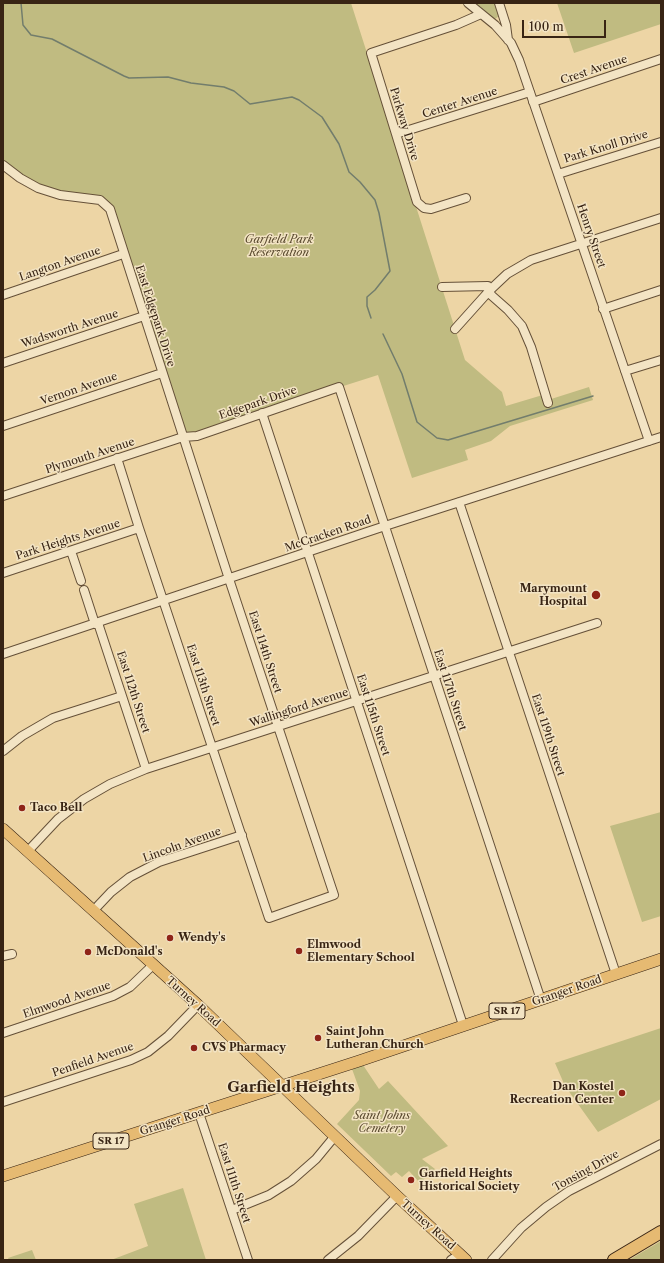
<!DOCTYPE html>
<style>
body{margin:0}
#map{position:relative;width:664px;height:1263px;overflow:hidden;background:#edd5a5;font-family:"Libre Caslon Text",serif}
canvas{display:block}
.frame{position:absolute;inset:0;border:4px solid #382414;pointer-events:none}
.scale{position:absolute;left:522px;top:20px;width:84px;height:18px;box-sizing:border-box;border:2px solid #382414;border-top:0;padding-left:5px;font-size:12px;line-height:14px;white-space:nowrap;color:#382414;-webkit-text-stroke:3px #f3e4c4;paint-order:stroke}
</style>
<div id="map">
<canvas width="664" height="1263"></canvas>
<div class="frame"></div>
<div class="scale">100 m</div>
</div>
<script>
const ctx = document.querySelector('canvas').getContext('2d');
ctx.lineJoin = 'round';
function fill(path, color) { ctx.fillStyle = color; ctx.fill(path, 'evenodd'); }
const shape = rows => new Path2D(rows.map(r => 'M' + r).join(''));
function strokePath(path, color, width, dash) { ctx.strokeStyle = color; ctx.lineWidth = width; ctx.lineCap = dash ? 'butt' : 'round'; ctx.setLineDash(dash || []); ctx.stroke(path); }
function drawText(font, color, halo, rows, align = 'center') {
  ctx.font = font + ' "Libre Caslon Text",serif'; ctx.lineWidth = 3; ctx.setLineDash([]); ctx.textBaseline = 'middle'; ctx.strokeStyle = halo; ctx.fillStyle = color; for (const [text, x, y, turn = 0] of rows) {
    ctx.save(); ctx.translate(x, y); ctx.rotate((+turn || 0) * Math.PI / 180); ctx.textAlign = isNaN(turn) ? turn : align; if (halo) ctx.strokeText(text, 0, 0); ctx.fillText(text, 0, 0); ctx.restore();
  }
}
fill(shape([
 [3,3,351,3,465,360,502,392,506,406,546,394,548,400,589,387,593,400,510,426,491,441,465,450,468,460,412,478,378,375,183,437,105,204,38,188,3,165],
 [468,3,499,3,503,13,491,22],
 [557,3,661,3,661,24,574,53],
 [661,812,661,916,642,922,610,826],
 [661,1028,661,1099,598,1132,565,1086,555,1063],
 [363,1065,379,1089,388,1081,448,1146,422,1159,435,1169,420,1183,409,1171,402,1177,396,1172,391,1176,337,1124,359,1100,360,1091,352,1069],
 [183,1188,206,1260,111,1260,148,1246,134,1204],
 [661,1241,661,1260,629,1260],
 [32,1250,36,1260,9,1260,8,1258]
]), '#c0bb81');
strokePath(shape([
 [21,3,23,25,31,35,52,39,124,76,129,78,168,77,191,83,224,87,234,91,250,104,292,97,299,100,322,117,339,144,349,172,360,182,375,200,379,213,390,271,375,290,367,297,367,306,371,318],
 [383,334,402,374,417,422,437,438,448,440,593,396]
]), '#727d6c', 1.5);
const minor = shape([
 [468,3,495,25,511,43,519,60,649,441],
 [499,3,506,25,508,40],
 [533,102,661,59],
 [396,134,530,92],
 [3,165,20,178,38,188,60,195,100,200,110,209,229,579,334,895,269,918,139,528,117,458],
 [558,174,661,142],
 [466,198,431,209,424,208,417,202,371,53,456,25,481,14],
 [442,287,488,286,491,295,508,310,522,326,531,347,548,403],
 [3,295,123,254],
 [603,309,661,290],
 [455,329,490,290,507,274,531,260,661,218],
 [3,363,144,316],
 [625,371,661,360],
 [262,413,463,1025],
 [3,426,162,373],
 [3,496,183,437,197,436,339,387,541,1000],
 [459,502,616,974],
 [71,551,81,581],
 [3,573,139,528],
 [84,590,95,624],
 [98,623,146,769],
 [3,654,385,526,661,437],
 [3,751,22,736,53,718,122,696],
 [28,851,58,819,84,799,110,784,146,769,597,623],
 [94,910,111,892,130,877,159,862,242,835],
 [3,956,12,954],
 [3,1033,113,996,130,987,153,965],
 [3,1102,131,1060,148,1052,168,1036,198,1005],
 [199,1113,248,1260],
 [232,1210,269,1195,291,1181,316,1159,335,1136],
 [328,1260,358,1236,397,1196],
 [451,1260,460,1254],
 [492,1260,521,1228,546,1207,569,1191,661,1144]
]);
const major = shape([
 [3,829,198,1005,397,1196,466,1260],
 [3,1176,359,1061,661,959]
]);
const highway = shape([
 [614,1260,661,1232]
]);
strokePath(minor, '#655038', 10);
strokePath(major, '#382414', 12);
strokePath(highway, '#382414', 14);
strokePath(minor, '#f3e4c4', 8);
strokePath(major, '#e6ba72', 11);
strokePath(highway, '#e6ba72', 12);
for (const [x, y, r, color] of [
 [596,595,5,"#8f2418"],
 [22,808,4,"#8f2418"],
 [170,938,4,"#8f2418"],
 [299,951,4,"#8f2418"],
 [88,952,4,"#8f2418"],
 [318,1038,4,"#8f2418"],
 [194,1048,4,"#8f2418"],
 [622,1093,4,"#8f2418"],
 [411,1180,4,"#8f2418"]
]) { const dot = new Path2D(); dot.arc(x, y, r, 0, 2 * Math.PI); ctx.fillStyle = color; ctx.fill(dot); strokePath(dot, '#f3e4c4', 1.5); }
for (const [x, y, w] of [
 [507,1011,36],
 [111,1141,36]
]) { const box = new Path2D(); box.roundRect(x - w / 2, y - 8, w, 16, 3); ctx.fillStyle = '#f3e4c4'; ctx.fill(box); strokePath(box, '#382414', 1); }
drawText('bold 10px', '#382414', null, [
 ["SR 17",507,1011],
 ["SR 17",111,1141]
]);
drawText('11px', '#382414', '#f3e4c4', [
 ["Crest Avenue",594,70,-19],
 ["Center Avenue",460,103,-18],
 ["Parkway Drive",404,124,73],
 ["Park Knoll Drive",606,147,-17],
 ["Henry Street",591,236,71],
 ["Langton Avenue",60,264,-19],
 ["East Edgepark Drive",155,316,72],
 ["Wadsworth Avenue",70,329,-18],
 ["Vernon Avenue",79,389,-19],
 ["Edgepark Drive",258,403,-19],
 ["Plymouth Avenue",90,456,-18],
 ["McCracken Road",328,534,-19],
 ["Park Heights Avenue",68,540,-18],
 ["East 114th Street",265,652,72],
 ["East 113th Street",203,685,72],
 ["East 117th Street",450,690,72],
 ["East 112th Street",133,692,72],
 ["Wallingford Avenue",299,708,-18],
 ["East 115th Street",373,715,72],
 ["East 119th Street",548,735,72],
 ["Lincoln Avenue",182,845,-20],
 ["Granger Road",567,991,-19],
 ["Elmwood Avenue",67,1000,-19],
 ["Turney Road",193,1002,42],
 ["Penfield Avenue",93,1060,-19],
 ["Granger Road",175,1121,-18],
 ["Tonsing Drive",586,1171,-29],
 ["East 111th Street",234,1183,72],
 ["Turney Road",428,1225,42]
]);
drawText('italic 11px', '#5a4a2f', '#f3e4c4', [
 ["Garfield Park",279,240],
 ["Reservation",279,253],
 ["Saint Johns",382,1116],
 ["Cemetery",382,1129]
]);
drawText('bold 11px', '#382414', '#f3e4c4', [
 ["Marymount",587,589,"right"],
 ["Hospital",587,602,"right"],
 ["Taco Bell",30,808],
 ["Wendy's",178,938],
 ["Elmwood",307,945],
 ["Elementary School",307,958],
 ["McDonald's",96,952],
 ["Saint John",326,1032],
 ["Lutheran Church",326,1045],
 ["CVS Pharmacy",202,1048],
 ["Dan Kostel",614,1087,"right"],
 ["Recreation Center",614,1100,"right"],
 ["Garfield Heights",419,1174],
 ["Historical Society",419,1187]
], 'left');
drawText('bold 15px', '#382414', '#f3e4c4', [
 ["Garfield Heights",291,1088]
]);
</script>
